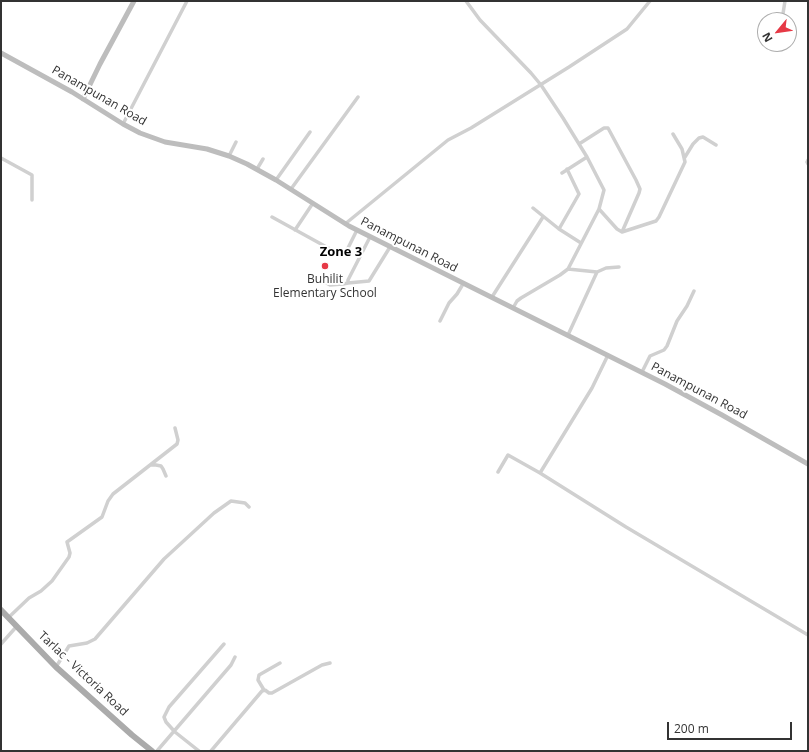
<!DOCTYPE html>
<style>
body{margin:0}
#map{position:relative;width:809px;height:752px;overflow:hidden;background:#fff;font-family:"Open Sans",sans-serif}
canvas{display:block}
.frame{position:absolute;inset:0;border:2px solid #333;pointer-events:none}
.north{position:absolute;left:757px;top:12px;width:40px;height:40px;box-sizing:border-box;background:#fff;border:1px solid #adadad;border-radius:50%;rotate:241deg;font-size:11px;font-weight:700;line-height:16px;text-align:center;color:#333}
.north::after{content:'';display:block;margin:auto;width:14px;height:18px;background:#e63946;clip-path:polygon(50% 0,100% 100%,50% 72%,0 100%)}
.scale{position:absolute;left:667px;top:722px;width:125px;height:18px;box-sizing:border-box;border:2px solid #333;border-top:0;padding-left:5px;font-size:12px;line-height:14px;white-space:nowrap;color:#333;-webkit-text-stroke:3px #fff;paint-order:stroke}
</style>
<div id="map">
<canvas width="809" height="752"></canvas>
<div class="frame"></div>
<div class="north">N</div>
<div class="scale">200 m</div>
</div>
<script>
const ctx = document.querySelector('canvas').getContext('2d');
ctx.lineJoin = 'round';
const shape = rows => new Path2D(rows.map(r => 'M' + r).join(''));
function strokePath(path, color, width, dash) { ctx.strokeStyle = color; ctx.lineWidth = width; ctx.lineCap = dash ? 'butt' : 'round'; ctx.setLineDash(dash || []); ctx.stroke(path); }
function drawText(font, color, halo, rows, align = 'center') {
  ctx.font = font + ' "Open Sans",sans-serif'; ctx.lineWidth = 4; ctx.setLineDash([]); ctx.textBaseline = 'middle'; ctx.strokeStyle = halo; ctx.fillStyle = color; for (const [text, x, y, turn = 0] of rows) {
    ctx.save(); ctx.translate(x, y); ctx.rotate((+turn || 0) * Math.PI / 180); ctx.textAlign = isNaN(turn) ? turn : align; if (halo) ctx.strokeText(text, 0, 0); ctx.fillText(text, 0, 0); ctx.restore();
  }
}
strokePath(shape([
 [466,1,480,20,531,73,541,85,563,118,587,157,604,190,599,209,568,269,560,275,521,298,517,301,513,308],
 [782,20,785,1],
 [123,124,187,1],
 [579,144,604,128,608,128,636,180,640,189,639,193,622,232],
 [229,156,236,142],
 [685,157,693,144,699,138,703,137,716,145],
 [1,158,32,175,32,200],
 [808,160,807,162,808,164],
 [257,169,263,159],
 [567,169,579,194,559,229,581,243],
 [562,173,587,157],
 [276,180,310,132],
 [291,189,358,97],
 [533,208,559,229],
 [599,209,617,229,622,232,656,221,659,217,685,162,682,149,673,134],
 [272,217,341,255,346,252,357,230],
 [345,224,448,140,471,128,569,67,627,29,650,1],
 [295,230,313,203],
 [370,237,348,280,348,283,369,281,390,247],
 [568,269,597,272,606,268,619,267],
 [316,277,330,285,343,284,348,283],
 [492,297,543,217],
 [440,321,449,303,457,294,463,284],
 [568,335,597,272],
 [642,372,650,356,664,350,667,346,677,321,687,306,694,291],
 [150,465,156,465,161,466,163,469,166,476],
 [498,472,508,455,540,473,592,388,608,355],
 [540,473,626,527,808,635],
 [8,618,29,598,41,591,52,581,69,557,70,553,67,542,102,517,108,501,113,494,177,444,178,440,175,428],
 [1,644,17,626],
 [56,667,69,646,87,643,95,639,164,559,214,513,231,501,245,503,249,507],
 [264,690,258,680,259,675,280,663],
 [157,751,231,665,235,657],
 [199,751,175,732,166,722,164,717,169,707,224,644],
 [211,751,262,691,265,690,269,693,272,693,322,665,330,663]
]), '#d0d0d0', 3.5);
strokePath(shape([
 [1,53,72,92,123,124,140,133,165,142,207,149,229,156,247,164,276,180,349,226,665,384,722,415,808,464],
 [83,99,100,64,134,1]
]), '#bdbdbd', 5);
strokePath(shape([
 [1,610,56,667,132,735,152,751]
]), '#ababab', 6);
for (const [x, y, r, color] of [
 [325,266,4,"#e63946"]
]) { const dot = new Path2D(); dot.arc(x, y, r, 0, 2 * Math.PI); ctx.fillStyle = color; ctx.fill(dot); strokePath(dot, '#fff', 1.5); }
drawText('12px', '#333', '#fff', [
 ["Panampunan Road",99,96,30],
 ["Panampunan Road",409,245,27],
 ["Panampunan Road",699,391,28],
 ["Tarlac - Victoria Road",83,674,43]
]);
drawText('12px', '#333', '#fff', [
 ["Buhilit",325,280],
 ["Elementary School",325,294]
]);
drawText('bold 13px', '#000', '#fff', [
 ["Zone 3",341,252]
]);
</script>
